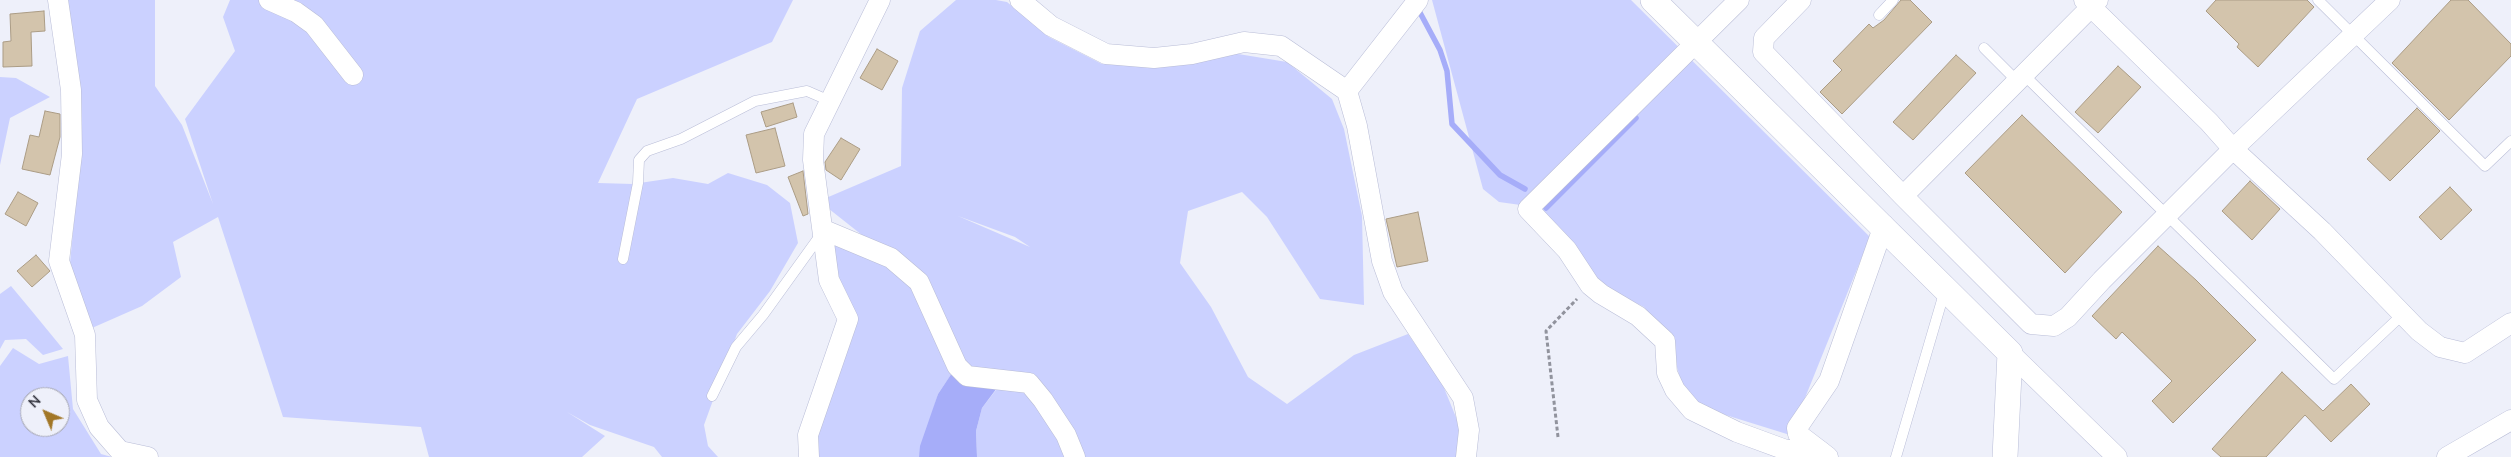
<!DOCTYPE html>
<style>
body{margin:0}
#map{position:relative;width:2511px;height:457px;overflow:hidden;background:#eef0fa;font-family:"Nunito Sans",sans-serif}
canvas{display:block}
.north{position:absolute;left:20px;top:387px;width:50px;height:50px;box-sizing:border-box;background:#eef0fa;border:1px solid #a4a5b0;border-radius:50%;rotate:315deg;font-size:14px;font-weight:700;line-height:20px;text-align:center;color:#343540}
.north::after{content:'';display:block;margin:auto;width:18px;height:22px;background:#a27727;clip-path:polygon(50% 0,100% 100%,50% 72%,0 100%)}
</style>
<div id="map">
<canvas width="2511" height="457"></canvas>
<div class="north">N</div>
</div>
<script>
const ctx = document.querySelector('canvas').getContext('2d');
ctx.lineJoin = 'round';
function fill(path, color) { ctx.fillStyle = color; ctx.fill(path, 'evenodd'); }
const shape = rows => new Path2D(rows.map(r => 'M' + r).join(''));
function strokePath(path, color, width, dash) { ctx.strokeStyle = color; ctx.lineWidth = width; ctx.lineCap = dash ? 'butt' : 'round'; ctx.setLineDash(dash || []); ctx.stroke(path); }
fill(shape([
 [68,0,155,0,155,86,182,125,213,204,185,119,235,51,223,17,230,0,793,0,772,42,637,99,598,183,633,184,673,178,708,184,728,173,767,185,790,203,798,243,770,291,737,334,704,425,708,446,718,457,662,457,654,447,590,425,567,412,605,436,582,457,429,457,421,427,283,417,218,217,173,242,181,277,142,306,92,328,70,263,80,158],
 [956,0,996,0,1007,2,1049,37,1102,64,1165,66,1226,52,1287,62,1332,99,1344,129,1362,216,1364,305,1320,299,1267,217,1242,192,1188,211,1180,263,1211,307,1248,377,1287,404,1354,355,1408,334,1442,383,1462,432,1459,457,977,457,976,431,982,408,1003,381,957,366,938,394,919,457,809,457,847,319,824,230,891,258,819,201,901,166,902,88,920,31],
 [958,216,1015,237,1030,247],
 [1432,0,1631,0,1870,237,1790,435,1703,408,1682,385,1669,338,1644,307,1610,290,1585,267,1528,206,1499,202,1483,189],
 [0,77,16,78,50,97,10,118,0,165],
 [11,286,31,310,63,349,43,355,26,339,5,340,0,349,0,294],
 [13,348,39,364,68,356,73,409,101,454,112,457,0,457,0,366],
 [30,397,60,397,60,427,30,427]
]), '#cbd1ff');
fill(shape([
 [952,373,1003,380,982,408,976,431,977,457,919,457,920,446,938,394]
]), '#a6adf9');
strokePath(shape([
 [1417,7,1440,50,1447,71,1452,124,1500,175,1525,189],
 [1546,208,1636,118]
]), '#a6adf9', 5.5);
const building = shape([
 [1901,0,1910,0,1932,22,1842,114,1820,92,1842,70,1833,61,1869,24,1873,28,1884,20,1901,0],
 [2216,0,2307,0,2314,7,2258,67,2237,47,2239,44,2206,11,2216,0],
 [2451,0,2468,0,2511,44,2511,56,2449,120,2392,63,2451,0],
 [44,11,45,31,31,32,32,66,3,67,3,42,11,41,10,14,44,11],
 [877,49,898,61,882,90,860,78,877,49],
 [1956,55,1976,73,1913,140,1893,122,1956,55],
 [2118,66,2141,87,2098,133,2075,112,2118,66],
 [793,103,797,117,766,127,761,112,793,103],
 [2417,108,2440,131,2390,181,2367,159,2417,108],
 [45,111,60,114,60,137,50,175,22,169,30,135,39,137,45,111],
 [2022,115,2122,212,2065,273,1965,173,2022,115],
 [775,128,785,166,756,173,746,135,775,128],
 [841,138,860,149,841,180,826,170,825,162,841,138],
 [803,171,808,214,803,216,788,177,803,171],
 [2250,181,2280,209,2252,240,2222,211,2250,181],
 [2450,187,2472,210,2441,240,2419,217,2450,187],
 [18,192,38,203,26,226,5,214,18,192],
 [1418,212,1428,261,1397,267,1386,219,1418,212],
 [2158,246,2196,280,2256,340,2173,423,2152,401,2172,381,2122,332,2116,339,2092,316,2158,246],
 [36,255,50,271,32,287,17,271,36,255],
 [2282,372,2323,411,2351,384,2370,404,2331,442,2305,415,2266,457,2221,457,2212,449,2282,372]
]);
fill(building, '#d3c4ac');
strokePath(building, '#ab9c85', 1);
const service = shape([
 [2318,0,2485,166,2511,141],
 [1879,15,1893,0],
 [1984,48,2017,81],
 [2024,75,2334,379,2403,314],
 [623,259,638,183,639,160,647,151,681,139,755,101,807,91,830,101],
 [712,396,736,347,763,315,822,233],
 [1896,457,1945,290]
]);
const minor = shape([
 [58,0,71,90,72,154,59,261,85,335,87,400,99,427,120,451,148,457],
 [269,0,296,12,314,25,353,75],
 [1020,0,1051,26,1106,54,1154,58,1192,54,1244,42,1281,46,1347,91],
 [1418,0,1347,91,1357,126,1382,261,1393,292,1463,398,1469,430,1466,457],
 [1739,0,1528,209,1567,250,1590,285,1601,294,1638,316,1665,341,1667,373,1675,390,1692,410,1737,432,1786,450,1819,450,1828,457],
 [1801,0,1764,38,1763,52,1903,196,2031,324,2054,326,2068,317,2102,280,2233,149,2390,0],
 [2084,0,2209,122,2233,149,2322,231,2419,331,2440,347,2465,353,2511,323],
 [1903,196,2098,0],
 [824,230,891,258,919,282,957,366,967,376,1029,383,1043,400,1066,435,1075,457],
 [2010,353,2117,457],
 [1819,450,1798,434,1797,428,1829,381,1884,225],
 [809,457,808,435,848,319,829,280,813,160,814,134,880,0],
 [2447,457,2511,420]
]);
const tertiary = shape([
 [1653,0,2010,353,2005,457]
]);
strokePath(service, '#b9bdd7', 11);
strokePath(minor, '#b9bdd7', 21);
strokePath(tertiary, '#b9bdd7', 26);
strokePath(shape([
 [1558,437,1546,331,1577,299]
]), '#91939d', 3, [4, 2.5]);
strokePath(service, '#fff', 10);
strokePath(minor, '#fff', 20);
strokePath(tertiary, '#fff', 25);
</script>
